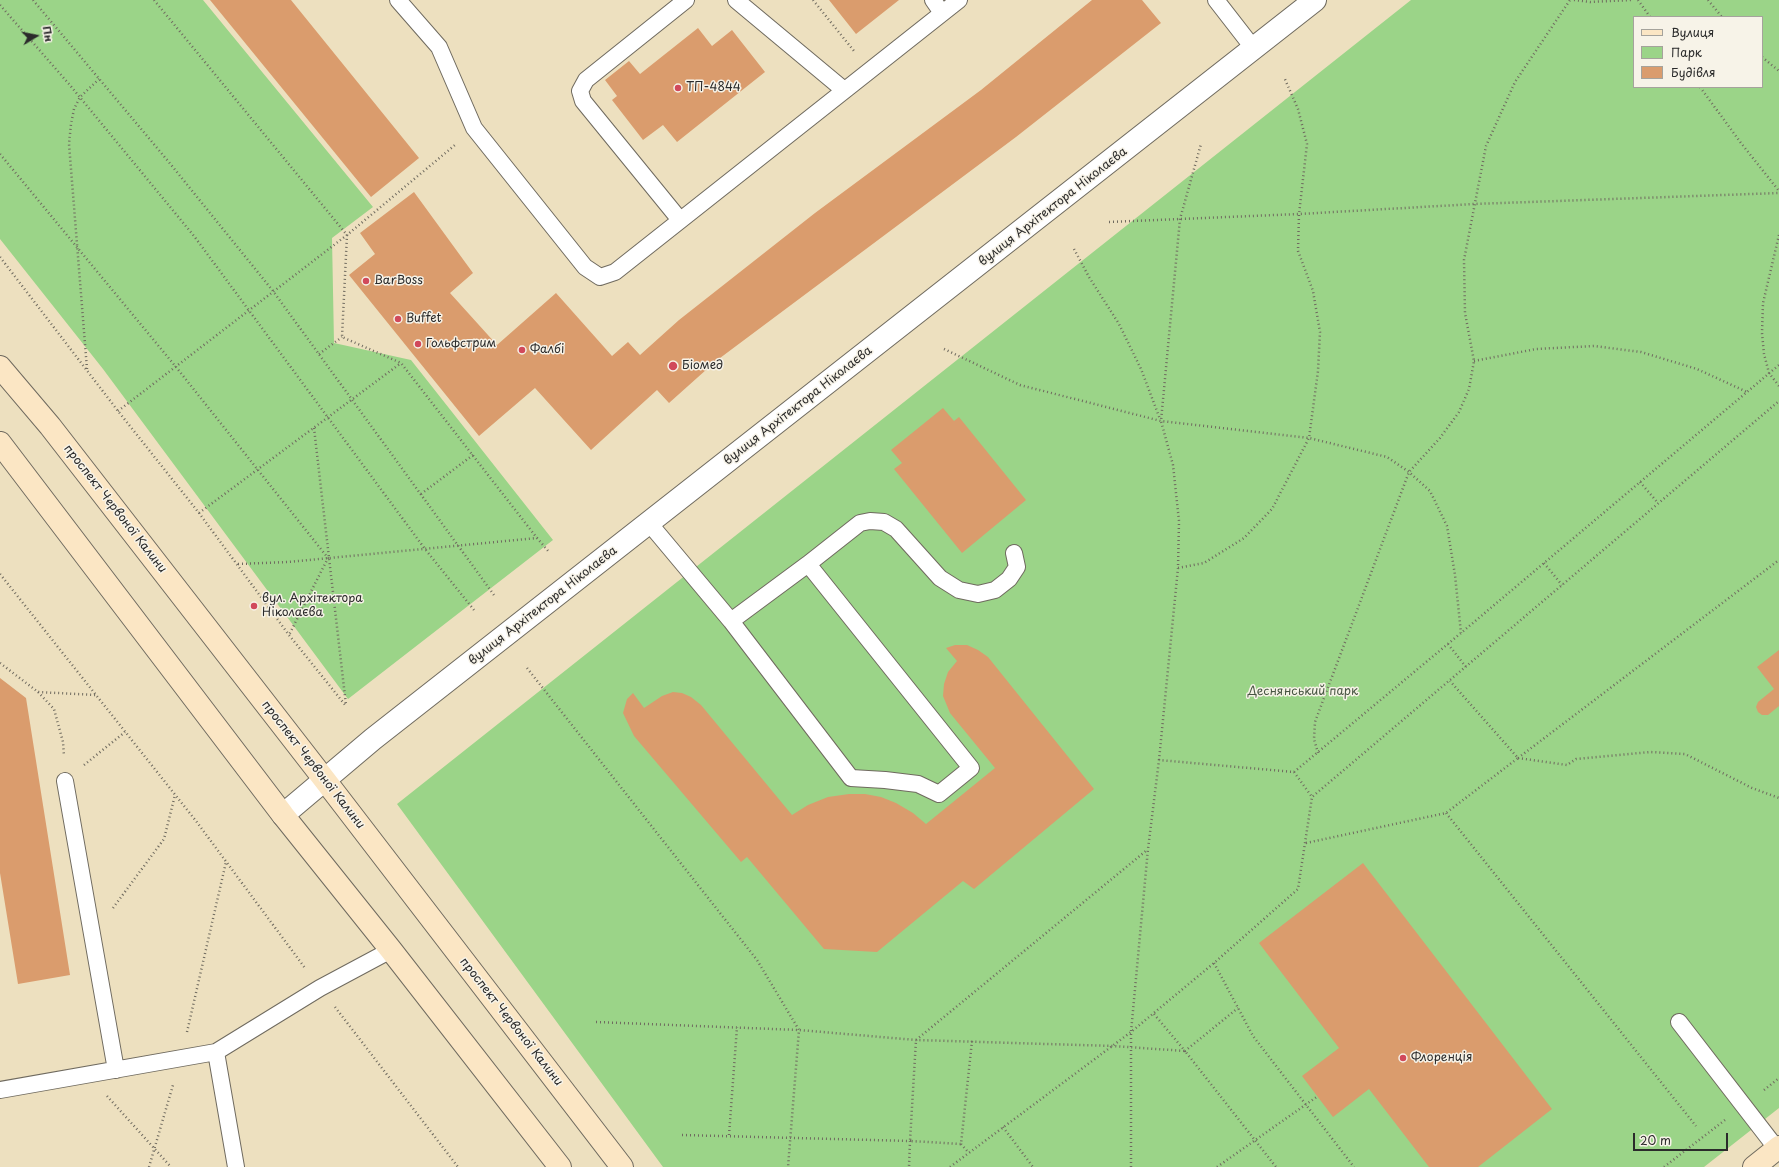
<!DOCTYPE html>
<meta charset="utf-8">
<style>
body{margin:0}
#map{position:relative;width:1779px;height:1167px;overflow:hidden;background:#ede0bf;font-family:"Playpen Sans",sans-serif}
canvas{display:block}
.legend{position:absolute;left:1633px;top:16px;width:130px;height:72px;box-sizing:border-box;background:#f7f3e8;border:1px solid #a5a39c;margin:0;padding:5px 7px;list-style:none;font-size:12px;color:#2b2b2b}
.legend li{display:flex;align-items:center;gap:8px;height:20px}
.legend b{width:20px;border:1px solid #a5a39c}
.north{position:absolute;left:16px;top:16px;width:40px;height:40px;-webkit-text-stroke:3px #f7f3e8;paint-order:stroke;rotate:80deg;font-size:11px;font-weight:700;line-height:16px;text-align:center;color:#2b2b2b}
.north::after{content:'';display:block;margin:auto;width:14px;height:18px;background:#2b2b2b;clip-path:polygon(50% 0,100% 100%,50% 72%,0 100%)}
.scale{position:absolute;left:1633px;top:1133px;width:95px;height:18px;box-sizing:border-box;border:2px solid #2b2b2b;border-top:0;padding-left:5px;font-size:12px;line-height:14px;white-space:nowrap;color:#2b2b2b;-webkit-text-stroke:3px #f7f3e8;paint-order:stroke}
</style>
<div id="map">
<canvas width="1779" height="1167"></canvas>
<ul class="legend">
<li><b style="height:5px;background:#fbe6c4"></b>Вулиця</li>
<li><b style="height:11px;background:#9bd488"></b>Парк</li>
<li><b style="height:11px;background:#da9c6d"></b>Будівля</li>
</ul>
<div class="north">Пн</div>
<div class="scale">20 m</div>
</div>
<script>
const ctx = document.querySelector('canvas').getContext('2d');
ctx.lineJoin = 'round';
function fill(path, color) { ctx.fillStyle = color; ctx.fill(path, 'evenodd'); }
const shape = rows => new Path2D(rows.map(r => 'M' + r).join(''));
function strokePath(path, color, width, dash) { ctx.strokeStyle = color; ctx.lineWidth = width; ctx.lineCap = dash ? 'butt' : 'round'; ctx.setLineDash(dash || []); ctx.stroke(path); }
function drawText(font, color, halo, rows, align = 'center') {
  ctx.font = font + ' "Playpen Sans",sans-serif'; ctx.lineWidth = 3; ctx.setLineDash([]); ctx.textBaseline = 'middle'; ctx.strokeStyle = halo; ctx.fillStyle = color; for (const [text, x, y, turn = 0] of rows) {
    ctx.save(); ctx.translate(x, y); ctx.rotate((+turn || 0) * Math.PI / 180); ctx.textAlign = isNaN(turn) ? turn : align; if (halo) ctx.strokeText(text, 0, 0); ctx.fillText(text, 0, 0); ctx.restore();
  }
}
fill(shape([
 [0,0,203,0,373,207,332,238,334,343,411,360,553,540,348,699,103,369,0,239],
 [1411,0,1779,0,1779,1108,1704,1167,663,1167,397,804],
 [1634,17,1762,17,1762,87,1634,87]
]), '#9bd488');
fill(shape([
 [210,0,291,0,419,158,371,197],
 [829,0,899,0,856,34],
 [1092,0,1142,0,1161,23,1016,137,716,361,669,403,657,390,591,450,535,388,479,436,349,275,375,254,360,233,414,192,473,273,450,293,497,345,556,293,612,356,628,342,640,355,679,320,815,213,981,90],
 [698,28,712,46,732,30,765,72,677,142,663,125,643,140,612,100,617,96,605,80,629,61,640,74],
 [943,408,954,421,959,417,1026,500,962,553,894,469,902,463,891,450],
 [955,645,967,645,978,650,988,657,1094,789,974,889,963,881,877,952,824,949,747,857,741,862,634,736,623,713,627,699,633,693,644,708,662,696,673,692,682,693,691,697,701,705,792,815,808,805,828,797,849,794,865,794,881,797,896,803,913,813,926,824,995,768,950,713,943,696,944,684,948,672,957,661,946,648],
 [1779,650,1779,706,1768,715,1762,715,1758,712,1756,707,1758,702,1774,689,1757,667],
 [0,678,26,698,70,975,18,984,0,873],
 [1363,863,1552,1109,1478,1167,1429,1167,1369,1089,1333,1117,1302,1076,1339,1048,1259,943]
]), '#da9c6d');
const lane = shape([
 [398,0,439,47,474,128,585,267,600,277,615,272,959,0],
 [736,0,844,90],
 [933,0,942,13],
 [1216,0,1254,49],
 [680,220,583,101,580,91,586,80,686,0],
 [649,523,731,621,851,778,885,780,918,784,939,794,971,768,808,564,860,523,870,521,884,522,896,529,940,578,959,590,978,594,995,590,1009,579,1017,567,1014,553],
 [731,621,808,564],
 [65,781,116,1070],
 [1679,1022,1777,1149],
 [0,1090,216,1052],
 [236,1167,216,1052,320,988,391,950]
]);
const street = shape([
 [283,815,373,739,1315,0]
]);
const secondary = shape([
 [0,367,50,426,324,779,622,1167],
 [0,443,283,815,391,950,560,1167],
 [1754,1167,1779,1147]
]);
strokePath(lane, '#6f6a5f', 18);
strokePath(street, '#6f6a5f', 24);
strokePath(secondary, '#6f6a5f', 24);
strokePath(shape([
 [33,0,168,161,273,291,494,595],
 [154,0,347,235,342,337,401,363,537,538],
 [813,0,854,51],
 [1574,0,1590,2,1631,0],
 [1638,0,1650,17],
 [1708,0,1722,17],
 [0,5,69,84,194,236,425,549,474,610],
 [1762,57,1779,71],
 [1700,87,1741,143,1779,191],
 [0,154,176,367,328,558,289,635],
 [1109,222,1299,214,1474,204,1779,193],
 [1779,235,1763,303,1762,333,1764,354,1769,373,1779,386],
 [1074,249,1089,277,1119,324,1141,369,1160,419],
 [0,257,118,411,199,513,289,635,346,706],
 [944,349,1020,385,1161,421,1309,438,1387,457,1409,472,1430,491,1447,526,1455,575,1461,633],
 [319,354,342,337],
 [1474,361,1536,349,1594,346,1641,352,1697,369,1747,392],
 [87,369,69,144,71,124,74,109,80,97,99,79],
 [118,411,347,235,455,145],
 [314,428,346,705],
 [1640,482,1658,503],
 [421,494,473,455],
 [199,513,401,363],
 [1544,563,1562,585],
 [238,564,288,562,537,538,549,552],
 [1178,568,1204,563,1244,538,1272,509,1309,438,1318,371,1320,332,1313,291,1298,251,1299,214,1307,144,1298,109,1284,77],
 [0,574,196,821,305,968],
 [1448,644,1466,667],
 [0,663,38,692,96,695],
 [527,668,757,960,799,1030,788,1167],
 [38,692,54,709,63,742,64,756],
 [1318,753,1314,739,1315,722,1409,472,1440,438,1459,412,1469,389,1474,361,1465,313,1464,260,1486,146,1515,82,1570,0],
 [1518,758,1779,560],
 [1518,758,1567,765,1576,759,1650,752,1685,754,1752,788,1779,798],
 [1159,760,1178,568,1179,521,1173,465,1161,421,1180,219,1201,144],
 [84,765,125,732],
 [1294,772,1461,633,1779,365],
 [1446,813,1696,1126],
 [1306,843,1446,813,1518,758,1450,681],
 [113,908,164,839,175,795],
 [1214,963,1253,1036,1354,1167],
 [335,1007,458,1167],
 [1154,1014,1185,1051,1238,1008],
 [596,1022,799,1030,916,1040,1113,1046,1185,1051,1276,1167],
 [187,1032,226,862],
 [972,1041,961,1144,910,1141,916,1040,1147,850],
 [1764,1090,1779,1078],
 [107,1096,171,1167],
 [1003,1127,1033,1167],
 [682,1135,910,1141,909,1167],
 [729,1135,737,1027],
 [961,1144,969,1153],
 [149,1167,173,1085],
 [950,1167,1131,1032,1214,963,1298,889,1312,797],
 [1131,1167,1131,1032,1148,849,1159,760,1294,772,1312,797,1779,401],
 [1217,1167,1318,1096],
 [1664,1167,1725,1120]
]), '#6f6a5f', 2.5, [1, 3]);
strokePath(lane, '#fff', 16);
strokePath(street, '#fff', 22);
strokePath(secondary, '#fbe6c4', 22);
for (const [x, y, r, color] of [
 [678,88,4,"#d1495b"],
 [366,281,4,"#d1495b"],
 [398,319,4,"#d1495b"],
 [418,344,4,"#d1495b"],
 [522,350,4,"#d1495b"],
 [673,366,5,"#d1495b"],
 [254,606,4,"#d1495b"],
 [1403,1058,4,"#d1495b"]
]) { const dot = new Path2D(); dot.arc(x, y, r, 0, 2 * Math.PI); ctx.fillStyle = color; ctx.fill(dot); strokePath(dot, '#f7f3e8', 1.5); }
drawText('12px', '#2b2b2b', '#f7f3e8', [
 ["ТП-4844",686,88],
 ["BarBoss",374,281],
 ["Buffet",406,319],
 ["Гольфстрим",426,344],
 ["Фалбі",530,350],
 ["Біомед",682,366],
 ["вул. Архітектора",262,599],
 ["Ніколаєва",262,613],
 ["Флоренція",1411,1058]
], 'left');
drawText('12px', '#2b2b2b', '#f7f3e8', [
 ["вулиця Архітектора Ніколаєва",1053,207,-38],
 ["вулиця Архітектора Ніколаєва",798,406,-38],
 ["проспект Червоної Калини",115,509,52],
 ["вулиця Архітектора Ніколаєва",543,606,-38],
 ["проспект Червоної Калини",313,765,52],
 ["проспект Червоної Калини",511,1022,52]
]);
drawText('12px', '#475542', '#f7f3e8', [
 ["Деснянський парк",1303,692]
]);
</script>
